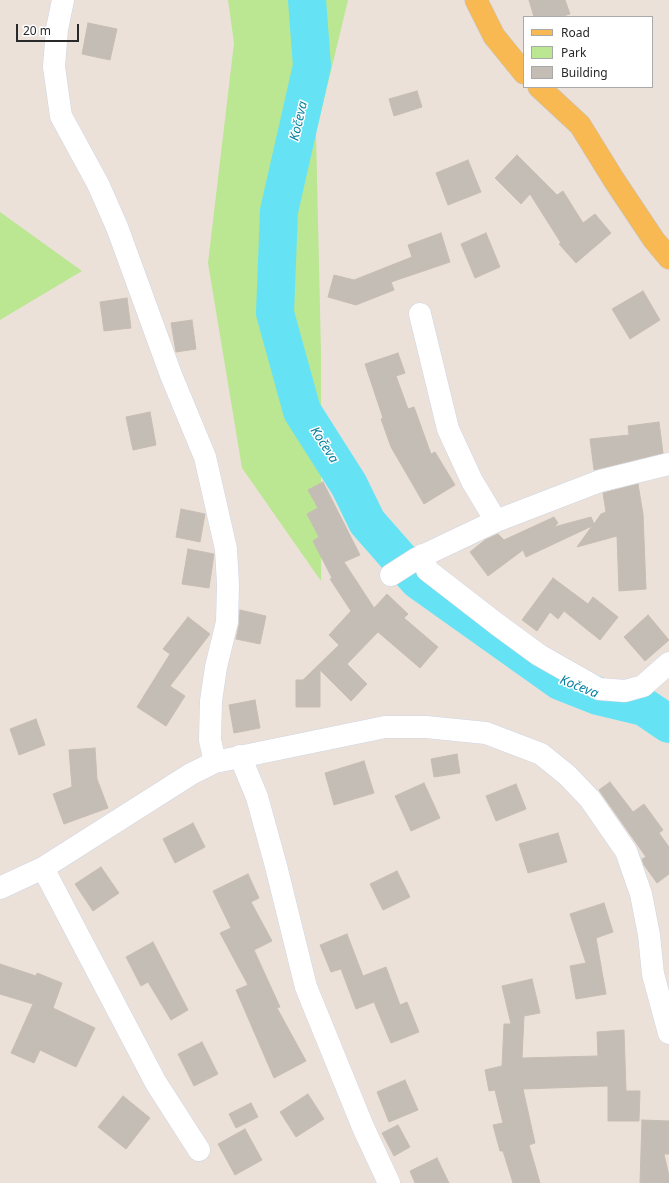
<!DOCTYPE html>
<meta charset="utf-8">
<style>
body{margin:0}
#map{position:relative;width:669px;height:1183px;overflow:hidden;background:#ece1d9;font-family:"Noto Sans",sans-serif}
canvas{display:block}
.legend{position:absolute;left:523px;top:16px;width:130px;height:72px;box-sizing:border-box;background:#fff;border:1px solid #a9a9a9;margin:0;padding:5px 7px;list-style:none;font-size:12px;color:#292929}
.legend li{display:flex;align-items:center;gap:8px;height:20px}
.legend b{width:20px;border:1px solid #a9a9a9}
.scale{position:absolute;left:16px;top:24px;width:63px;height:18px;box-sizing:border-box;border:2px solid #292929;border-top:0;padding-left:5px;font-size:12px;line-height:14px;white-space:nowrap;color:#292929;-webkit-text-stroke:3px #fff;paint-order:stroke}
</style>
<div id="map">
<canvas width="669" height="1183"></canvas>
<ul class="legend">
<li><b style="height:5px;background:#f8b952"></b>Road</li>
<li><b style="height:11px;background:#bbe692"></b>Park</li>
<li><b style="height:11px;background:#c4bdb5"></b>Building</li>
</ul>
<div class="scale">20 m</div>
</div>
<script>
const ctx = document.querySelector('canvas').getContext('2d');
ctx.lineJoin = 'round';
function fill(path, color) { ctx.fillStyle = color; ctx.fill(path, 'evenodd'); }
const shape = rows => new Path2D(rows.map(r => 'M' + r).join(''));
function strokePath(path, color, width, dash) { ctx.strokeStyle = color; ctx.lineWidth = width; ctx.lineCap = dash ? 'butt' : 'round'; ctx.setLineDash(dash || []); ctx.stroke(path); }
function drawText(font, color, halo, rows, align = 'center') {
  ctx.font = font + ' "Noto Sans",sans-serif'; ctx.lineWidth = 3; ctx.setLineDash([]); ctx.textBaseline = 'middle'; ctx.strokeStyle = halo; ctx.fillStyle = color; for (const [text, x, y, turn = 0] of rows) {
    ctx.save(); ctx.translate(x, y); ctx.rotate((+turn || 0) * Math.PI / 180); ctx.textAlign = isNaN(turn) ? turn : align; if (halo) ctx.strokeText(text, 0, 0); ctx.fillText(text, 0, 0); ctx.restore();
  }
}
fill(shape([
 [228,0,348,0,316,133,321,353,321,581,242,468,208,263,234,43],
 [0,212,82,271,0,320]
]), '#bbe692');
strokePath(shape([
 [307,0,312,66,279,211,275,313,302,411,349,485,367,522,418,580,560,681,598,696,644,707,669,724]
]), '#65e3f5', 38);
const building = shape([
 [529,0,565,0,570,14,560,17,534,17,529,0],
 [88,23,117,29,110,60,82,54,88,23],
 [417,91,422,107,394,116,389,99,417,91],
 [517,155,557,195,563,191,583,223,595,214,611,233,576,263,559,244,561,243,530,194,521,204,495,178,517,155],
 [468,160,481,192,448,205,436,173,468,160],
 [441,233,450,262,391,282,394,290,356,305,328,297,334,275,354,280,412,257,408,245,441,233],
 [486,233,500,267,475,278,461,244,486,233],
 [643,291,660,320,630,339,612,309,643,291],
 [127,298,131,328,104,331,100,302,127,298],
 [192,320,196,349,176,352,171,323,192,320],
 [398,353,405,373,396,376,408,409,414,407,431,454,435,452,455,485,424,504,391,447,381,419,383,418,365,364,398,353],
 [150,412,156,445,133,450,126,417,150,412],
 [659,422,663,453,594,470,590,439,629,435,628,426,659,422],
 [323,482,360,555,344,562,374,608,387,594,408,614,404,618,438,647,420,668,378,632,347,664,367,684,351,701,320,670,320,707,296,707,296,680,303,680,339,645,329,635,351,611,330,579,332,578,313,541,319,537,307,514,318,508,308,490,323,482],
 [638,484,643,514,646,589,619,591,617,536,577,547,592,526,526,557,523,550,488,576,470,552,485,540,498,534,504,540,554,517,558,523,554,527,591,517,594,524,601,514,606,512,603,493,638,484],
 [181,509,205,514,200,542,176,537,181,509],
 [188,549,214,554,209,588,182,584,188,549],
 [553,578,588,604,593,597,618,617,600,640,564,611,558,619,550,612,537,631,522,620,553,578],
 [240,610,266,616,260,644,236,639,239,625,240,610],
 [648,615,669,640,645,661,624,637,648,615],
 [188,617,210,634,170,686,185,696,166,726,137,707,170,654,163,649,188,617],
 [255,700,260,728,234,733,229,705,255,700],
 [36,719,45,745,19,755,10,729,36,719],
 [95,748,97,779,108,808,64,824,53,794,72,787,69,750,95,748],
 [457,754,460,773,434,777,431,759,457,754],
 [364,761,374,793,334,805,325,773,364,761],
 [610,782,633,812,644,804,663,830,659,833,669,847,669,874,657,883,644,865,642,859,646,857,599,790,610,782],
 [424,783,440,818,411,831,395,796,424,783],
 [516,784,526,809,496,821,486,796,516,784],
 [193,823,205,847,175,863,163,839,193,823],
 [558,833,567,862,528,873,519,844,558,833],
 [101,867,119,893,93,911,75,884,101,867],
 [397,871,410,897,383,910,370,884,397,871],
 [248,874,259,898,251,902,272,941,254,950,280,1007,277,1008,306,1061,274,1078,236,990,248,985,220,933,231,928,213,891,248,874],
 [604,903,613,932,596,938,606,994,576,999,570,966,586,963,570,914,604,903],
 [347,934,363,976,386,967,400,1005,407,1002,419,1032,391,1043,374,1002,356,1009,341,969,331,972,320,945,347,934],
 [153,942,188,1010,171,1020,148,982,141,986,126,957,153,942],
 [0,964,36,976,37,973,62,983,53,1008,95,1028,76,1067,40,1050,34,1063,11,1053,33,1004,0,994,0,964],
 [532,979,540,1013,524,1016,522,1058,598,1056,597,1032,624,1030,626,1091,640,1091,639,1121,608,1121,608,1086,523,1089,535,1143,529,1145,540,1183,513,1183,503,1151,500,1151,493,1125,503,1123,495,1090,489,1091,485,1070,502,1066,504,1024,511,1024,502,986,532,979],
 [202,1042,218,1074,194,1086,178,1054,202,1042],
 [405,1080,418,1110,389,1122,377,1092,405,1080],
 [308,1094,324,1119,296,1137,280,1112,308,1094],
 [123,1096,150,1118,126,1149,98,1127,123,1096],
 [251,1103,258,1117,236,1128,229,1114,251,1103],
 [642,1120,669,1121,669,1154,664,1154,669,1176,669,1183,640,1183,642,1120],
 [398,1125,410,1147,394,1156,382,1133,398,1125],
 [245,1129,262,1160,235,1175,218,1144,245,1129],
 [437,1158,449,1183,415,1183,410,1171,437,1158]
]);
fill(building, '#c4bdb5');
strokePath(building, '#c7bdb3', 1);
const minor = shape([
 [63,0,57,29,54,67,61,116,98,184,117,227,171,375,205,457,226,549,228,585,227,622,216,667,211,701,210,740,215,762],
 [420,314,448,429,472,481,496,521],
 [423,555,427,570,498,625,539,655,599,689,625,691,643,686,669,663],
 [391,575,416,559,496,521,600,481,669,464],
 [240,756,257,797,276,866,306,987,363,1127,389,1183],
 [43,868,156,1083,199,1150],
 [0,888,43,868,191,774,215,762,385,727,426,727,486,733,541,754,567,775,590,799,626,851,641,894,649,935,653,974,669,1033]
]);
const major = shape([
 [476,0,494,36,524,73],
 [539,87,580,125,614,180,654,240,669,258]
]);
strokePath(minor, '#ced5e3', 23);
strokePath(major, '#c3c3c3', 23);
strokePath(minor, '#fff', 22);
strokePath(major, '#f8b952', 22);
drawText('italic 13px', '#06819f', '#fff', [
 ["Kočeva",299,121,-77],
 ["Kočeva",324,445,57],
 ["Kočeva",579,687,22]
]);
</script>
